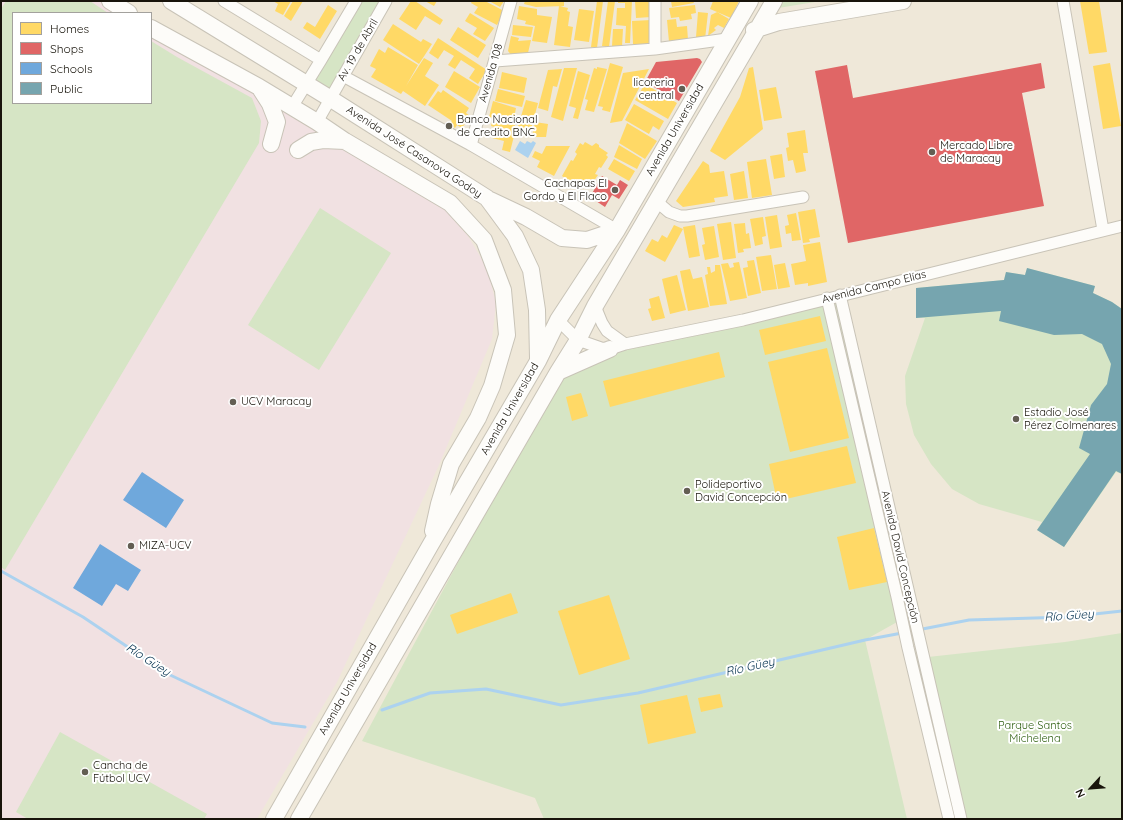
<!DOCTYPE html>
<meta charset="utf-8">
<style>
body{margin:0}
#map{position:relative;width:1123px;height:820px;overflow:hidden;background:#efe8d9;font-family:Quicksand,sans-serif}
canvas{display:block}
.frame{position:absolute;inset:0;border:2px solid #18140b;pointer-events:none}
.legend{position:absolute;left:12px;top:12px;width:140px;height:92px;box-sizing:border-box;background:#fff;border:1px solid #a3a19d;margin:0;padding:5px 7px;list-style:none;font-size:12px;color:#18140b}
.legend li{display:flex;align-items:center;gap:8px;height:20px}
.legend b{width:20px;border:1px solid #a3a19d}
.north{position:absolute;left:1071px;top:768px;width:40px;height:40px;-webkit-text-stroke:3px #fff;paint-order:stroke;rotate:244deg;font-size:11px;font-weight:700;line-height:16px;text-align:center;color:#18140b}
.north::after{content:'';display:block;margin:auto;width:14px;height:18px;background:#18140b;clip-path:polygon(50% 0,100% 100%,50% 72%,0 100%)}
</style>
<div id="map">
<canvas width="1123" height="820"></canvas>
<div class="frame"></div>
<ul class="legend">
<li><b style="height:11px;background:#ffd966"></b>Homes</li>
<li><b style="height:11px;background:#e06666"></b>Shops</li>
<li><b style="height:11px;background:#6fa8dc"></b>Schools</li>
<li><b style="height:11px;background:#76a5af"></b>Public</li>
</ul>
<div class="north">N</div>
</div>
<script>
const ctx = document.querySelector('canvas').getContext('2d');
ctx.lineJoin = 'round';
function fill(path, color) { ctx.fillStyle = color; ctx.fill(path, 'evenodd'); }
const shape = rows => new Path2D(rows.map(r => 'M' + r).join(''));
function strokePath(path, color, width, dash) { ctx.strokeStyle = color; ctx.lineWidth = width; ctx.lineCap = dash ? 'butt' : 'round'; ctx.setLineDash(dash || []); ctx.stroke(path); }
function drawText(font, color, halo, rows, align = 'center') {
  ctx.font = font + ' Quicksand,sans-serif'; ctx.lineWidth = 4; ctx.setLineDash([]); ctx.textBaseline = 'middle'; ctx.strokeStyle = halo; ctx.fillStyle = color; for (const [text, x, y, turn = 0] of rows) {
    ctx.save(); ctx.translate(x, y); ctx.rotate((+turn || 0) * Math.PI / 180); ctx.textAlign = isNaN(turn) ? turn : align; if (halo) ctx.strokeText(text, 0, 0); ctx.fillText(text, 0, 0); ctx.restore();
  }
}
fill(shape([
 [1,1,104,1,123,13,13,13,13,103,151,103,151,31,445,210,468,236,487,268,496,303,492,339,439,465,337,682,257,819,1,819]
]), '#f1e1e2');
fill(shape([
 [6,1,90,1,108,13,13,13,13,103,151,103,151,41,177,57,252,98,261,121,259,143,5,570,1,567,1,9],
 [360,1,383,1,329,93,311,83],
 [782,1,821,1,778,8],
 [320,208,391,253,319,370,248,325],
 [1027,268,1095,286,1093,293,1112,302,1122,309,1122,474,1116,472,1064,547,1037,530,1042,522,979,504,952,489,931,464,914,435,906,404,905,376,925,318,916,318,916,288,1004,280,1006,272,1025,275],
 [836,299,906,617,865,640,907,819,544,819,535,798,362,741,564,365],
 [1122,633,1122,819,967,819,928,657,1065,642],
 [60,732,207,814,204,819,28,819,16,812]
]), '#d6e5c5');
fill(shape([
 [520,141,525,144,527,141,531,143,533,141,536,143,528,158,515,150]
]), '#acd2ef');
fill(shape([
 [273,1,291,1,283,15,275,11,278,4],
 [293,1,303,1,291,21,284,16],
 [411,1,415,1,443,20,440,25,425,16,416,30,399,19],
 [425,1,437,1,434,6],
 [472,1,485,1,504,11,497,25,474,13,478,7,471,3],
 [489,1,504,1,500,7],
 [525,1,564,1,564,6,536,7,524,4],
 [597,1,603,1,597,48,591,47],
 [608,1,615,1,609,47,602,46],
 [618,1,632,1,630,43,625,43,626,26,616,25,617,8,625,8,625,3,618,3],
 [635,1,650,1,651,17,636,18],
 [671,1,693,1,694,3,672,7],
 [713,1,739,1,731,18,710,9],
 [1080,1,1099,1,1107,52,1089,54],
 [328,5,337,11,320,39,303,28,307,22,315,27],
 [695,5,696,13,691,14,692,19,680,21,679,17,671,18,669,8],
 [519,6,537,9,537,15,552,17,547,43,532,41,535,26,525,24,526,21,517,19],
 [559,6,568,8,567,11,570,12,568,26,573,27,570,47,554,45],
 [579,9,594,11,589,42,574,40],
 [698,12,708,13,705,39,696,37],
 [717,12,729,19,724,28,718,25,714,28,716,30,708,36,711,15],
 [470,13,494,28,485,41,473,34,477,28,465,21],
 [676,19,677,27,687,26,688,40,669,42,667,20],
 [651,20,652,40,647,44,633,44,632,21],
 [393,24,421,42,423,39,432,44,419,64,383,40],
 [513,25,533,27,531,37,512,35],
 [458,27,486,45,478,58,450,40],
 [613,29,623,29,622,47,612,46],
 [511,36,519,38,518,41,531,40,528,53,512,56,508,51],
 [438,38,487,70,478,84,469,78,475,69,461,60,455,69,448,65,454,56,444,50,438,59,429,53],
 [388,47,418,65,406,86,424,58,433,63,425,76,439,85,425,106,403,91,401,94,371,77,376,69,370,66,379,49,385,53],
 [610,63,623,67,610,112,602,110,603,107,598,106],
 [1110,63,1121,126,1103,129,1093,66],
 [597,67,607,69,594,112,585,110,588,100,585,99,594,68,597,69],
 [753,67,763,129,725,160,710,151,740,97,749,68],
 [564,68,577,68,563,121,551,117],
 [562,69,557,87,553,86,548,111,538,108,548,70],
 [649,69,622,121,610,123,623,73],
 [454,71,480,87,471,103,445,87],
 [578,71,590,75,578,119,573,118,576,108,569,106],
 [502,72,527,78,524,93,499,88],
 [645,84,677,103,668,119,635,100],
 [776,87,782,118,764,121,759,90],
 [498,89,525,96,522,107,495,101],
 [443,90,469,108,466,113,470,116,462,128,457,125,455,128,449,124,452,121,428,105,438,91,441,93],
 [526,100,538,103,529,137,524,137,526,129,518,126],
 [493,101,516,108,514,118,517,119,514,128,516,128,510,152,502,150,504,141,492,138,495,127,491,126,493,118,489,117],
 [634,104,664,121,659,130,653,126,649,134,625,120],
 [535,122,548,124,546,137,532,137],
 [627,123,657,141,645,159,619,143],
 [805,130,808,153,803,153,806,171,796,173,793,160,788,161,786,148,789,147,787,133],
 [585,142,592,146,596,143,599,145,599,147,608,153,606,155,608,157,601,168,599,167,595,174,598,175,591,185,590,184,587,188,576,183,575,185,562,176,571,160,573,161,577,154,575,152,580,143,583,145],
 [619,145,642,159,637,169,614,157],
 [546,146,570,146,554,176,537,167,540,161,532,157,535,151,542,154],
 [782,154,785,177,774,179,770,156],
 [614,159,635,171,629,181,608,169],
 [766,159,772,195,752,198,747,162],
 [703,161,709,165,710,173,724,171,728,196,714,198,715,202,683,207,676,201],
 [744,171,748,198,734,200,730,174],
 [815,209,820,237,809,239,810,242,803,243,798,212],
 [796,213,801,240,792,241,791,233,786,234,785,226,789,225,787,215],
 [777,215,782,247,770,249,765,217],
 [763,217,766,236,762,237,763,244,755,246,750,219],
 [731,222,736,258,723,260,717,224],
 [745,223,746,234,749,233,751,248,743,249,744,252,738,253,734,224],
 [674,225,683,229,665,262,645,251,652,239,658,242,662,235,667,238],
 [695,225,700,256,689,258,683,227],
 [714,226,719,257,705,260,702,245,705,244,702,228],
 [820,242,827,282,808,286,808,283,795,285,791,264,806,261,803,245],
 [771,255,777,289,762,291,756,257],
 [754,260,761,293,748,296,743,268,748,267,747,261],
 [739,262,747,298,730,301,721,264,728,263,730,268,734,267,733,263],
 [785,263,790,287,778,289,774,265],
 [715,265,720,265,727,304,710,306,705,275,708,274,707,267,710,267,711,273,715,271],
 [690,269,693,279,702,277,709,307,688,311,680,271],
 [677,275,686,310,670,314,662,279],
 [659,296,665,318,652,321,648,309,651,308,649,299],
 [820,316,826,341,765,355,759,330],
 [827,348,849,438,790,452,768,362],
 [719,352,725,377,610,407,603,381],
 [581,393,588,416,572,421,566,397],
 [847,446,856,483,777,501,769,464],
 [874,528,887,582,849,590,837,537],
 [511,593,518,613,457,634,450,615],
 [609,595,630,659,579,675,558,611],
 [720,694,723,707,701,712,698,698],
 [687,695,696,733,648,744,640,705]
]), '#ffd966');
fill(shape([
 [697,58,700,59,702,62,679,101,645,82,656,62],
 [1041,63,1045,88,1022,93,1044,206,848,243,815,71,847,65,853,98],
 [602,176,617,185,620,180,628,185,619,199,612,195,605,207,590,197]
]), '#e06666');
fill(shape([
 [142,472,184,500,166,528,123,500],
 [100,544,141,570,128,591,116,584,102,606,73,588]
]), '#6fa8dc');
fill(shape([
 [1027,268,1095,286,1093,293,1112,302,1122,309,1122,474,1116,471,1064,547,1037,530,1090,454,1079,448,1091,405,1107,384,1111,364,1102,344,1082,334,1054,335,999,321,1001,311,916,318,916,288,1004,280,1006,272,1025,275]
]), '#76a5af');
strokePath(shape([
 [1,571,83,617,168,674,272,723,305,727],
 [907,632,969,620,1067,617,1122,611],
 [382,710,430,693,486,689,561,705,638,693,865,640,902,633]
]), '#acd2ef', 3);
const street = shape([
 [224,1,321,60],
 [655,1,655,49],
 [1063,1,1103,230],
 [495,61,655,49,727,39],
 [343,76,471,145,617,230],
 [292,107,321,60,356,1],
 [317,122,386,1],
 [471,145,511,1],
 [656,201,669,212,680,216,687,216,803,197],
 [840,295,961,819],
 [827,298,897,597,908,648,949,819],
 [595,306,602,323,607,331,625,344],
 [558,320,578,340,601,348,610,349,625,344,743,320,1122,226]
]);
const secondary = shape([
 [110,1,129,13],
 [171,1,331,99,487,198,515,236,531,270,537,310,538,358],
 [151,28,259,87,317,122,345,141,450,203,484,240,503,290,507,335,492,386,478,418,451,464,439,504,433,531],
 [754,30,779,22,903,1],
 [261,90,270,104,277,122,271,144],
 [298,150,311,142,323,140,345,141],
 [490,200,526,217,562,238,587,240,617,230],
 [558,372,610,349],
 [274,819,431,544,538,361,558,320,617,230,750,1],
 [299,819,558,372,578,340,595,306,774,1]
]);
strokePath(street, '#c8c3b7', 13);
strokePath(secondary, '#c8c3b7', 18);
strokePath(street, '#fdfcf9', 11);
strokePath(secondary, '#fdfcf9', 16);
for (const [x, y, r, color] of [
 [682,89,4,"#635e53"],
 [449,126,4,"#635e53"],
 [932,152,4,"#635e53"],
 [615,190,4,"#635e53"],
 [233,402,4,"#635e53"],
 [1016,419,4,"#635e53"],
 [687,491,4,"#635e53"],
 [131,546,4,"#635e53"],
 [85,772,4,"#635e53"]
]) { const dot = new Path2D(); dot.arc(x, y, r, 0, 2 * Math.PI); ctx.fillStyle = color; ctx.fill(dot); strokePath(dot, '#fff', 1.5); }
drawText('11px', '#18140b', '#fff', [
 ["Av. 19 de Abril",358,50,-60],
 ["Avenida 108",491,73,-74],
 ["Avenida Universidad",675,130,-60],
 ["Avenida José Casanova Godoy",414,152,33],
 ["Avenida Campo Elías",874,287,-14],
 ["Avenida Universidad",510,409,-60],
 ["Avenida David Concepción",900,557,77],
 ["Avenida Universidad",348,689,-60]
]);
drawText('11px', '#18140b', '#fff', [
 ["licoreria",674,83,"right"],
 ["central",674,96,"right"],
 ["Banco Nacional",457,120],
 ["de Credito BNC",457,133],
 ["Mercado Libre",940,146],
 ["de Maracay",940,159],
 ["Cachapas El",607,184,"right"],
 ["Gordo y El Flaco",607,197,"right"],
 ["UCV Maracay",241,402],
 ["Estadio José",1024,413],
 ["Pérez Colmenares",1024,426],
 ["Polideportivo",695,485],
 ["David Concepción",695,498],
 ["MIZA-UCV",139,546],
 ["Cancha de",93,766],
 ["Fútbol UCV",93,779]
], 'left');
drawText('11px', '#2e5f10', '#fff', [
 ["Parque Santos",1035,726],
 ["Michelena",1035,739]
]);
drawText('italic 12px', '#012f4d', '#fff', [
 ["Río Güey",1069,616,-4],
 ["Río Güey",148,660,33],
 ["Río Güey",750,667,-13]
]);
</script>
